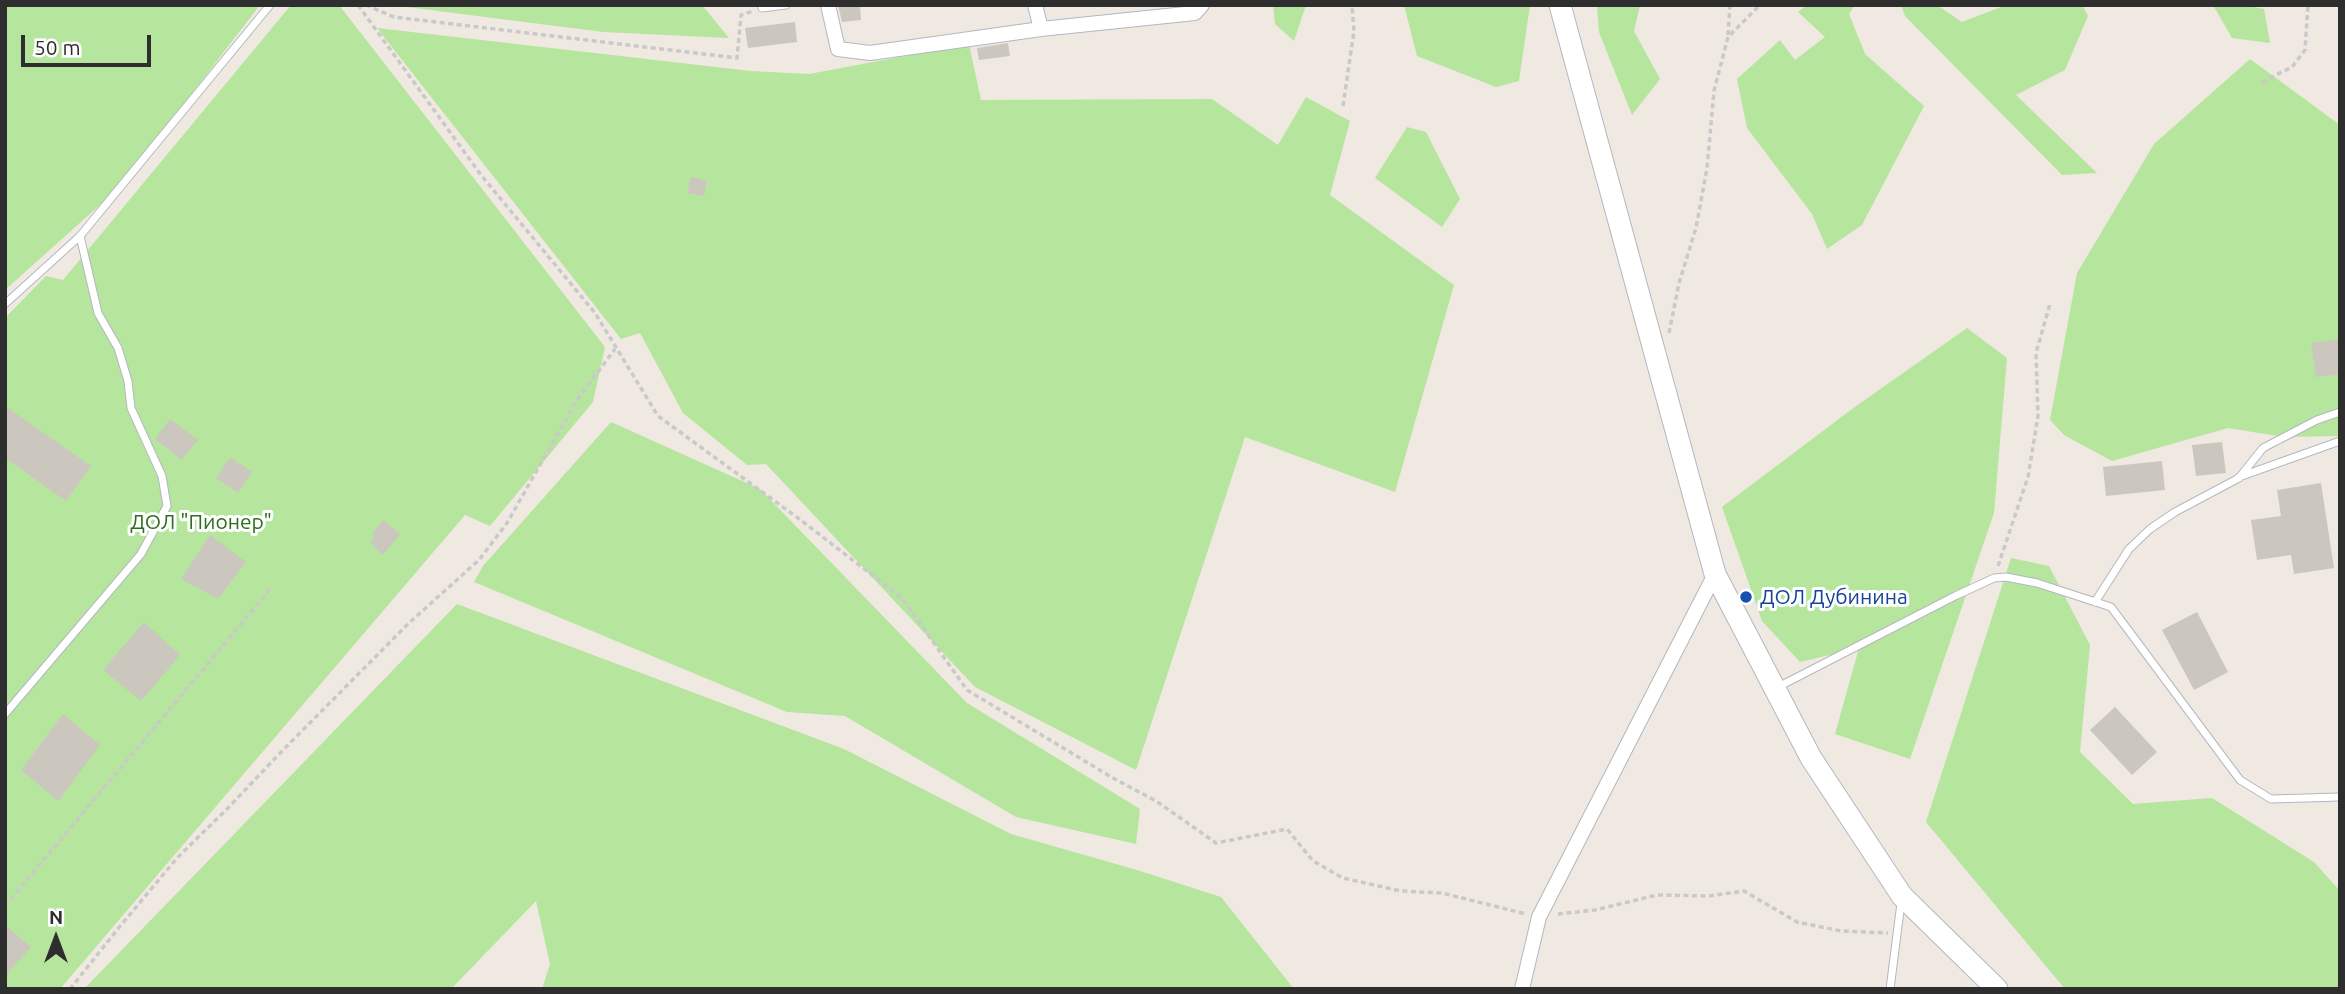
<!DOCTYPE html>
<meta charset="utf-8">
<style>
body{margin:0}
#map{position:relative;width:2345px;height:994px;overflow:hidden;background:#efe9e1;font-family:Ubuntu,sans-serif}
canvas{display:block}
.frame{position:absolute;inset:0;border:7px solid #2e2e2e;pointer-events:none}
.north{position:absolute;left:21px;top:903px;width:70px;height:70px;-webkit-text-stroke:5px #fff;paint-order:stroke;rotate:0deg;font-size:19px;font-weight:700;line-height:28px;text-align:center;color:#2e2e2e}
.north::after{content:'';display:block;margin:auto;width:24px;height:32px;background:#2e2e2e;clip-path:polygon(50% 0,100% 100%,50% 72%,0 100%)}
.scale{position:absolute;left:21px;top:35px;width:130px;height:32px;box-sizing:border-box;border:4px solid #2e2e2e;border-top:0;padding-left:9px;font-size:21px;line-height:24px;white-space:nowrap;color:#2e2e2e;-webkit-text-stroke:5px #fff;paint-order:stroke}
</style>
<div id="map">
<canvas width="2345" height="994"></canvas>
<div class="frame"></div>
<div class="north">N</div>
<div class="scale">50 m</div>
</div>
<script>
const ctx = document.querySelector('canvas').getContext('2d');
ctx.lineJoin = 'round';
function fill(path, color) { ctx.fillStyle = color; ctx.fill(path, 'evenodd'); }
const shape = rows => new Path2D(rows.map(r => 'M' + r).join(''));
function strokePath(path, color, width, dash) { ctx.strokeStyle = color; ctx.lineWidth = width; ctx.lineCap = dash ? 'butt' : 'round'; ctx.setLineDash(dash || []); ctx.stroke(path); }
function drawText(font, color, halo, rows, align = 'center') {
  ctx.font = font + ' Ubuntu,sans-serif'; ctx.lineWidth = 6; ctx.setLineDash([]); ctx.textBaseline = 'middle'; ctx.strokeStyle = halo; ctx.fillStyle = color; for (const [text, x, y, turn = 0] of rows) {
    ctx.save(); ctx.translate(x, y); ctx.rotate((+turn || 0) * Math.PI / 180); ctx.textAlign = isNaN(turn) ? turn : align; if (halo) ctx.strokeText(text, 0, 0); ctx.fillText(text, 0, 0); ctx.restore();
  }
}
fill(shape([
 [5,5,260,5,120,187,5,290],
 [291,5,339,5,605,347,593,402,490,526,465,515,60,989,5,989,5,318,46,276,63,280],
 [391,5,702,5,729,38,603,32],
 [1273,5,1306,5,1294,41,1275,24],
 [1404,5,1530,5,1519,81,1496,87,1417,56],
 [1597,5,1640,5,1634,31,1660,79,1632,115,1599,32],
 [1807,5,1855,5,1849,14,1865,54,1924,106,1862,225,1827,249,1812,214,1747,128,1737,79,1780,40,1795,60,1825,37,1798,12],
 [1901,5,1937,5,1962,22,2006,5,2082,5,2088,16,2065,70,2016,95,2097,173,2062,175,1905,16],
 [2213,5,2243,5,2264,9,2270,43,2232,38],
 [377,28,751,71,809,74,969,44,981,100,1212,99,1278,145,1306,97,1350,121,1330,195,1454,285,1395,492,1245,437,1136,770,975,687,766,464,747,465,683,413,640,333,621,339],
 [2250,59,2340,125,2340,436,2284,437,2228,428,2112,461,2064,435,2050,420,2077,273,2154,144],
 [1407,127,1426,132,1460,199,1442,227,1375,178],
 [1967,328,2007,358,1994,513,1910,759,1835,734,1859,648,1800,662,1762,621,1722,507,1852,409],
 [611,422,760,489,967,703,1140,809,1136,844,1016,817,845,716,787,712,474,582,483,566],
 [2011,558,2049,566,2090,645,2080,752,2133,804,2212,798,2314,862,2340,891,2340,989,2065,989,1926,822],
 [457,604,844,749,1011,834,1137,870,1221,897,1294,989,542,989,550,964,536,901,451,989,84,989]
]), '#b6e59e');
fill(shape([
 [838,5,860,5,861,20,842,22],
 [795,22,797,42,748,48,745,28],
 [1008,43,1010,56,979,60,977,48],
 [691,177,707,181,704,196,687,193],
 [2340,339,2340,374,2316,377,2311,343],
 [5,406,91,466,66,501,5,458],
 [170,419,198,440,182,460,155,439],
 [2222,442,2226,473,2196,476,2192,445],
 [230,457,252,472,238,493,216,478],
 [2162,461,2165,490,2106,496,2103,467],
 [2321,483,2334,568,2294,574,2291,555,2257,560,2251,520,2281,516,2277,490],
 [383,520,400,534,383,555,370,543,375,536,372,534],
 [210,535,246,562,218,599,181,579],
 [2197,612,2228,672,2194,690,2162,630],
 [144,622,180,655,141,701,103,670],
 [2115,707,2157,752,2132,775,2090,730],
 [63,714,100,745,58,801,21,770],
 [5,925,31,947,5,976]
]), '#cbc7bf');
const lane = shape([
 [762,8,786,5],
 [5,304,80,236,270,5],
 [2239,477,2340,441],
 [2095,602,2129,549,2150,529,2175,512,2239,478,2263,448,2317,420,2340,412],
 [1776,688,1955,596,1994,578,2006,577,2037,583,2111,607,2240,780,2271,799,2340,797],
 [5,714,141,554,167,506,162,476,131,408,128,381,118,348,98,313,80,236],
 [1890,989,1901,903]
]);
const street = shape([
 [828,5,838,49,870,53,1041,29,1195,13,1202,5],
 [1035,5,1041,29],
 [1522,989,1539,917,1715,574]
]);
const secondary = shape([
 [1560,5,1715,574,1811,758,1902,896,1997,989]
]);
strokePath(lane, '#b4b7c1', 9);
strokePath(street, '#b4b7c1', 16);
strokePath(secondary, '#b4b7c1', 23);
strokePath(shape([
 [358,5,481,175,595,313,658,416,798,518,902,598,967,690,1113,778,1156,801,1216,843,1287,829,1313,861,1343,878,1401,891,1442,893,1526,914],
 [366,5,394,17,737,58,741,15,753,11],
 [1728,35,1730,5],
 [2262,82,2292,67,2305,50,2308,5],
 [1343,106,1354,31,1352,5],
 [1669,333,1679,283,1696,228,1707,168,1714,91,1728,37,1760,5],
 [1998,566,2028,477,2038,416,2036,353,2050,304],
 [5,906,272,587],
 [1558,914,1595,910,1657,895,1709,896,1744,891,1797,922,1841,931,1888,933],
 [70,989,121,925,178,857,227,809,283,750,410,622,479,560,507,523,577,400,615,349]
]), '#c9c9c9', 3.5, [5, 3.5]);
strokePath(lane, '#fff', 7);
strokePath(street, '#fff', 14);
strokePath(secondary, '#fff', 21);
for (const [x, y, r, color] of [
 [1746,597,7,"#1a4fb4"]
]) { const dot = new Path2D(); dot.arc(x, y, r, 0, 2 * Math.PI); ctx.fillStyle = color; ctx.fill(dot); strokePath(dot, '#fff', 2.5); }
drawText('21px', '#2c6e1b', '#fff', [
 ["ДОЛ \"Пионер\"",201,522]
]);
drawText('21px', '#164399', '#fff', [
 ["ДОЛ Дубинина",1760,597]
], 'left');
</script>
